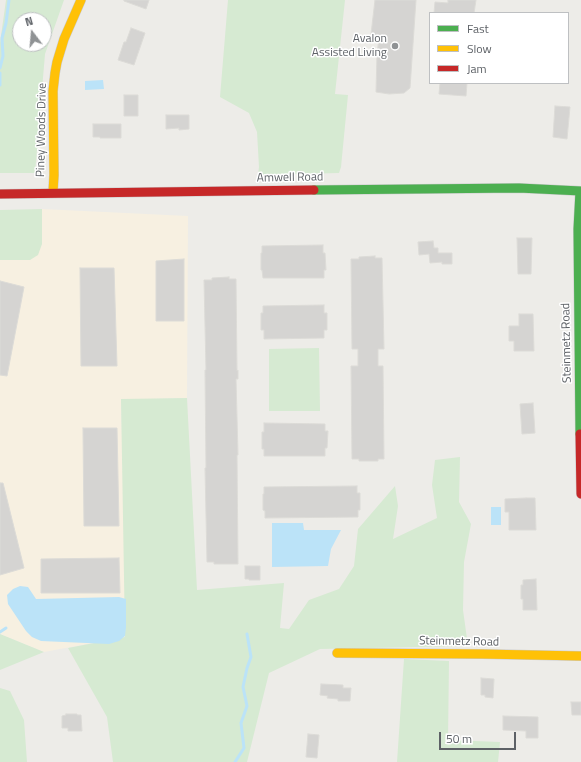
<!DOCTYPE html>
<style>
body{margin:0}
#map{position:relative;width:581px;height:762px;overflow:hidden;background:#edece8;font-family:"Titillium Web",sans-serif}
canvas{display:block}
.legend{position:absolute;left:429px;top:12px;width:140px;height:72px;box-sizing:border-box;background:#fff;border:1px solid #bec0c2;margin:0;padding:5px 7px;list-style:none;font-size:12px;color:#5d6166}
.legend li{display:flex;align-items:center;gap:8px;height:20px}
.legend b{width:20px;border:1px solid #bec0c2}
.north{position:absolute;left:12px;top:12px;width:40px;height:40px;box-sizing:border-box;background:#fff;border:1px solid #bec0c2;border-radius:50%;rotate:344deg;font-size:11px;font-weight:700;line-height:16px;text-align:center;color:#5d6166}
.north::after{content:'';display:block;margin:auto;width:14px;height:18px;background:#8f9294;clip-path:polygon(50% 0,100% 100%,50% 72%,0 100%)}
.scale{position:absolute;left:439px;top:732px;width:77px;height:18px;box-sizing:border-box;border:2px solid #5d6166;border-top:0;padding-left:5px;font-size:12px;line-height:14px;white-space:nowrap;color:#5d6166;-webkit-text-stroke:3px #fff;paint-order:stroke}
</style>
<div id="map">
<canvas width="581" height="762"></canvas>
<ul class="legend">
<li><b style="height:5px;background:#4caf50"></b>Fast</li>
<li><b style="height:5px;background:#ffc107"></b>Slow</li>
<li><b style="height:5px;background:#c62828"></b>Jam</li>
</ul>
<div class="north">N</div>
<div class="scale">50 m</div>
</div>
<script>
const ctx = document.querySelector('canvas').getContext('2d');
ctx.lineJoin = 'round';
function fill(path, color) { ctx.fillStyle = color; ctx.fill(path, 'evenodd'); }
const shape = rows => new Path2D(rows.map(r => 'M' + r).join(''));
function strokePath(path, color, width, dash) { ctx.strokeStyle = color; ctx.lineWidth = width; ctx.lineCap = dash ? 'butt' : 'round'; ctx.setLineDash(dash || []); ctx.stroke(path); }
function drawText(font, color, halo, rows, align = 'center') {
  ctx.font = font + ' "Titillium Web",sans-serif'; ctx.lineWidth = 3; ctx.setLineDash([]); ctx.textBaseline = 'middle'; ctx.strokeStyle = halo; ctx.fillStyle = color; for (const [text, x, y, turn = 0] of rows) {
    ctx.save(); ctx.translate(x, y); ctx.rotate((+turn || 0) * Math.PI / 180); ctx.textAlign = isNaN(turn) ? turn : align; if (halo) ctx.strokeText(text, 0, 0); ctx.fillText(text, 0, 0); ctx.restore();
  }
}
fill(shape([
 [42,209,188,216,187,398,121,400,126,585,125,637,44,652,0,634,0,260,30,260,42,244]
]), '#f7f0e1');
fill(shape([
 [6,0,64,0,45,54,35,173,0,173,0,43],
 [20,20,44,20,44,44,20,44],
 [228,0,345,0,335,94,348,95,341,167,339,173,258,175,259,167,257,132,249,113,220,97],
 [42,209,42,244,38,255,30,260,0,260,0,210],
 [319,348,320,411,269,411,269,349],
 [187,398,197,590,284,583,280,628,289,629,309,600,339,589,354,566,358,529,395,486,398,506,393,539,437,518,432,485,435,460,460,457,459,502,471,524,464,562,463,610,468,646,320,649,269,673,247,762,113,762,107,717,68,648,125,637,121,399],
 [0,634,44,652,0,670],
 [404,659,449,661,448,740,500,742,498,762,397,762],
 [0,688,10,691,24,720,27,762,0,762]
]), '#d6ead2');
fill(shape([
 [103,80,104,89,85,90,85,81],
 [491,507,501,507,501,525,491,525],
 [272,523,303,523,304,530,341,530,331,549,328,566,272,567],
 [20,586,28,587,36,599,119,597,126,599,126,627,125,636,119,641,109,644,41,641,32,637,26,631,8,604,7,595,13,589]
]), '#bbe3f8');
strokePath(shape([
 [0,68,3,56,2,38,6,23,9,0],
 [0,73,0,85],
 [0,632,6,628],
 [235,762,244,748,241,723,247,706,243,687,247,668,251,657,247,634]
]), '#bbe3f8', 3);
const building = shape([
 [124,0,149,0,146,9,124,1,124,0],
 [375,0,416,0,410,88,404,93,389,94,376,92,377,54,379,38,371,34,375,0],
 [448,0,476,0,474,13,434,13,435,2,448,3,448,0],
 [131,28,145,33,134,65,118,60,124,42,126,42,131,28],
 [440,83,467,83,466,96,439,94,440,83],
 [124,95,138,95,138,116,124,116,124,95],
 [555,106,570,107,567,139,553,137,555,106],
 [166,115,189,115,189,129,179,130,179,128,166,129,166,115],
 [93,124,121,124,121,138,100,138,100,137,93,137,93,124],
 [517,238,532,238,531,274,518,274,517,238],
 [433,241,434,248,438,248,438,253,452,253,452,264,442,264,442,262,430,263,429,254,419,255,418,242,433,241],
 [323,245,323,253,325,253,326,270,324,270,324,278,263,278,262,270,261,270,261,253,262,253,262,246,323,245],
 [375,256,375,258,382,258,384,349,378,349,378,366,383,366,384,459,378,459,378,461,359,461,359,459,352,459,351,366,358,366,358,349,352,349,351,259,359,259,359,257,375,256],
 [184,259,184,321,156,321,156,261,184,259],
 [80,268,114,268,117,366,81,366,80,268],
 [229,277,229,279,236,279,237,371,238,370,238,379,236,379,238,455,237,455,238,564,214,564,214,562,207,562,205,468,206,468,205,370,206,370,204,280,212,280,212,278,229,277],
 [0,281,24,287,7,376,0,375,0,281],
 [324,305,324,313,327,313,327,330,324,330,324,338,264,339,264,330,261,330,261,313,263,313,263,306,324,305],
 [519,314,533,314,534,351,514,351,514,341,509,341,509,326,519,326,519,314],
 [533,403,535,433,522,434,520,404,533,403],
 [264,423,325,424,325,431,328,431,327,448,325,448,325,456,264,456,264,449,262,449,262,432,264,432,264,423],
 [83,428,117,428,119,526,84,526,83,428],
 [0,483,3,483,24,568,0,575,0,483],
 [357,486,357,493,360,493,360,510,358,510,358,517,265,518,265,511,263,510,263,494,264,494,264,487,357,486],
 [526,498,535,498,536,530,509,530,509,512,505,512,505,499,526,498],
 [119,558,120,593,41,593,41,559,119,558],
 [245,566,260,566,260,580,249,580,249,579,245,579,245,566],
 [536,579,537,610,523,610,523,599,521,599,521,585,523,585,523,580,536,579],
 [481,678,494,679,493,698,485,697,485,695,481,695,481,678],
 [321,684,343,685,343,688,351,688,350,701,338,701,338,699,327,698,328,696,320,695,321,684],
 [571,702,581,702,581,715,572,715,571,702],
 [66,714,77,714,77,715,81,715,82,731,68,731,68,728,62,728,62,716,66,715,66,714],
 [503,716,538,717,538,738,526,738,526,731,503,730,503,716],
 [308,734,319,735,317,758,306,757,308,734]
]);
fill(building, '#d5d4d2');
strokePath(building, '#dcdbd7', 1);
const fast = shape([
 [314,190,519,188,581,191],
 [580,191,578,229,580,434]
]);
const slow = shape([
 [53,192,54,175,53,91,55,73,57,62,64,39,81,0],
 [337,653,482,654,581,656]
]);
const jam = shape([
 [0,194,314,190],
 [580,434,581,494]
]);
strokePath(fast, '#c9c9ca', 10);
strokePath(slow, '#c9c9ca', 10);
strokePath(jam, '#c9c9ca', 10);
strokePath(fast, '#4caf50', 9);
strokePath(slow, '#ffc107', 9);
strokePath(jam, '#c62828', 9);
for (const [x, y, r, color] of [
 [395,46,4,"#8f9294"]
]) { const dot = new Path2D(); dot.arc(x, y, r, 0, 2 * Math.PI); ctx.fillStyle = color; ctx.fill(dot); strokePath(dot, '#fff', 1.5); }
drawText('12px', '#5d6166', '#fff', [
 ["Avalon",387,39],
 ["Assisted Living",387,53]
], 'right');
drawText('12px', '#5d6166', '#fff', [
 ["Piney Woods Drive",42,130,-89],
 ["Amwell Road",290,178,-1],
 ["Steinmetz Road",567,343,-91],
 ["Steinmetz Road",459,642,1]
]);
</script>
